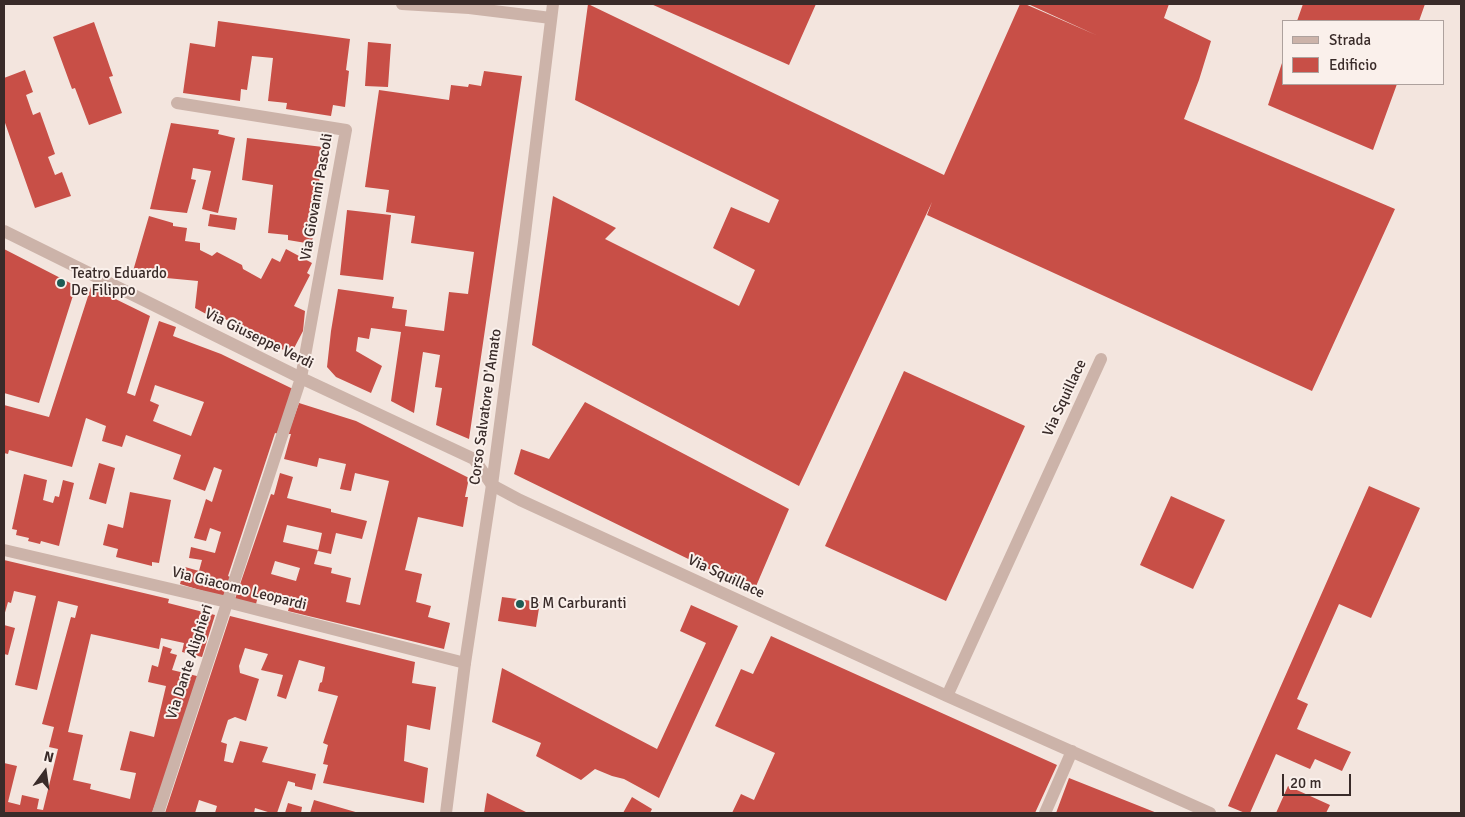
<!DOCTYPE html>
<style>
body{margin:0}
#map{position:relative;width:1465px;height:817px;overflow:hidden;background:#f3e5de;font-family:Signika,sans-serif}
canvas{display:block}
.frame{position:absolute;inset:0;border:5px solid #392b29;pointer-events:none}
.legend{position:absolute;left:1282px;top:20px;width:162px;height:65px;box-sizing:border-box;background:#faf0eb;border:1px solid #ada19d;margin:0;padding:6px 9px;list-style:none;font-size:15px;color:#392b29}
.legend li{display:flex;align-items:center;gap:10px;height:25px}
.legend b{width:25px;border:1px solid #ada19d}
.north{position:absolute;left:20px;top:747px;width:50px;height:50px;-webkit-text-stroke:4px #faf0eb;paint-order:stroke;rotate:14deg;font-size:14px;font-weight:700;line-height:20px;text-align:center;color:#392b29}
.north::after{content:'';display:block;margin:auto;width:18px;height:22px;background:#392b29;clip-path:polygon(50% 0,100% 100%,50% 72%,0 100%)}
.scale{position:absolute;left:1282px;top:774px;width:69px;height:22px;box-sizing:border-box;border:2px solid #392b29;border-top:0;padding-left:6px;font-size:15px;line-height:18px;white-space:nowrap;color:#392b29;-webkit-text-stroke:4px #faf0eb;paint-order:stroke}
</style>
<div id="map">
<canvas width="1465" height="817"></canvas>
<div class="frame"></div>
<ul class="legend">
<li><b style="height:6px;background:#ccb3a9"></b>Strada</li>
<li><b style="height:14px;background:#c84f47"></b>Edificio</li>
</ul>
<div class="north">N</div>
<div class="scale">20 m</div>
</div>
<script>
const ctx = document.querySelector('canvas').getContext('2d');
ctx.lineJoin = 'round';
function fill(path, color) { ctx.fillStyle = color; ctx.fill(path, 'evenodd'); }
const shape = rows => new Path2D(rows.map(r => 'M' + r).join(''));
function strokePath(path, color, width, dash) { ctx.strokeStyle = color; ctx.lineWidth = width; ctx.lineCap = dash ? 'butt' : 'round'; ctx.setLineDash(dash || []); ctx.stroke(path); }
function drawText(font, color, halo, rows, align = 'center') {
  ctx.font = font + ' Signika,sans-serif'; ctx.lineWidth = 4; ctx.setLineDash([]); ctx.textBaseline = 'middle'; ctx.strokeStyle = halo; ctx.fillStyle = color; for (const [text, x, y, turn = 0] of rows) {
    ctx.save(); ctx.translate(x, y); ctx.rotate((+turn || 0) * Math.PI / 180); ctx.textAlign = isNaN(turn) ? turn : align; if (halo) ctx.strokeText(text, 0, 0); ctx.fillText(text, 0, 0); ctx.restore();
  }
}
fill(shape([
 [588,4,944,175,1020,4,1025,4,1096,35,1028,4,1169,4,1164,18,1211,41,1199,80,1184,119,1395,209,1312,391,927,215,932,202,799,486,532,345,553,196,616,228,605,239,739,306,755,270,713,248,731,207,769,223,779,200,575,100],
 [651,4,816,4,789,65],
 [1303,4,1425,4,1419,21,1297,21],
 [218,21,350,39,346,70,349,71,345,107,333,105,331,116,286,109,287,103,268,101,273,58,252,56,247,90,241,89,240,101,183,93,190,43,215,47],
 [94,22,113,76,109,77,122,113,89,125,75,88,72,89,53,37],
 [368,42,391,44,388,87,365,86],
 [1283,60,1284,84,1397,84,1373,150,1268,105],
 [25,70,33,92,26,95,33,115,40,112,55,154,48,157,55,175,62,172,71,196,35,208,4,120,4,78],
 [484,71,522,76,469,439,436,425,442,388,435,387,440,355,423,352,414,413,391,401,401,332,371,328,369,339,358,337,356,351,382,366,371,393,336,377,327,367,331,331,338,289,394,297,392,308,407,310,405,326,444,331,449,292,468,294,474,252,411,243,415,216,386,212,389,190,365,187,379,90,449,100,451,85,468,87,469,84,481,86],
 [171,123,219,130,218,134,235,138,218,213,202,209,211,171,193,168,191,179,196,180,187,213,150,209],
 [247,138,323,147,312,244,288,240,288,235,268,233,273,185,242,180],
 [347,210,391,215,383,280,340,275],
 [210,214,237,218,235,230,208,226],
 [149,216,173,223,173,226,187,228,185,241,200,243,200,250,212,256,217,252,242,265,243,269,261,279,272,258,280,262,286,249,312,263,307,273,310,275,294,306,305,311,303,331,291,354,210,311,208,315,195,308,198,281,135,275,133,271],
 [4,249,76,286,39,403,4,393],
 [91,287,150,316,127,393,135,396,159,321,176,327,173,336,221,354,293,389,279,434,275,433,228,576,230,577,223,597,180,584,185,567,199,571,202,560,189,558,191,547,215,553,221,532,210,528,206,541,194,538,206,499,212,502,222,470,214,467,205,491,173,479,181,455,126,435,122,447,102,441,106,426,86,418,72,467,9,450,8,454,4,453,4,405,49,417],
 [155,385,204,402,191,436,153,421,159,405,150,401],
 [904,371,1025,426,946,601,825,546],
 [585,402,789,509,754,591,514,474,521,449,549,459],
 [299,403,356,421,469,478,465,497,468,497,463,527,418,517,405,570,422,574,416,602,431,606,428,617,450,623,444,649,288,611,290,604,258,596,256,604,235,599,271,494,274,495,280,473,293,477,287,498,331,509,331,512,367,521,362,539,336,533,331,554,318,551,322,533,287,525,283,542,318,550,314,564,332,568,331,573,351,578,346,602,360,605,389,481,355,473,351,491,340,489,346,464,319,458,317,467,284,459,291,434,288,434],
 [275,561,300,568,296,581,271,574],
 [99,463,115,468,106,504,89,499],
 [24,474,47,480,43,500,53,503,55,496,59,497,63,480,74,483,59,546,41,541,40,544,28,541,29,538,16,535,17,530,12,529],
 [1369,486,1420,508,1371,618,1339,604,1297,699,1308,704,1297,729,1351,752,1342,771,1315,759,1310,769,1276,754,1250,813,1245,813,1228,806],
 [130,492,171,500,159,563,152,562,152,566,116,557,118,549,103,545,108,524,123,528],
 [1171,496,1225,520,1193,589,1140,565],
 [4,560,169,599,168,603,215,615,202,657,182,652,184,643,161,638,159,649,91,634,68,732,83,735,73,780,91,784,90,789,130,799,136,773,120,770,130,731,154,737,166,686,148,682,152,665,158,667,163,646,172,649,170,653,177,655,172,670,201,677,152,813,4,813,4,763,17,766,8,802,20,805,22,795,39,799,37,809,43,810,58,749,49,747,54,727,42,724,71,617,75,618,78,606,58,601,37,690,15,685,36,596,14,591,11,603,8,602,4,616],
 [502,597,540,602,536,627,498,621],
 [691,605,738,626,659,798,624,779,612,776,595,769,581,780,536,756,541,743,492,722,502,668,657,749,706,643,680,631],
 [230,616,415,662,412,683,436,687,430,730,407,725,404,761,428,768,424,803,323,783,328,765,323,764,328,745,323,743,338,696,318,691,320,683,322,682,325,667,299,660,286,699,277,696,283,675,261,670,268,654,245,648,239,666,240,673,259,679,246,721,235,717,228,720,221,742,227,744,224,761,233,763,240,741,268,747,262,762,316,774,312,790,295,786,295,783,288,781,277,813,271,813,255,808,254,813,215,813,217,806,199,800,195,813,165,813],
 [4,625,15,628,8,655,4,654],
 [771,636,1057,765,1035,813,732,813,741,794,754,800,775,753,715,726,741,669,753,674],
 [1069,778,1157,813,1056,813],
 [1288,786,1330,805,1326,813,1276,813],
 [487,793,528,813,484,813],
 [632,797,652,809,650,813,623,813],
 [314,800,359,813,310,813],
 [288,803,302,807,301,813,285,813]
]), '#c84f47');
strokePath(shape([
 [402,4,469,8,551,18]
]), '#ccb3a9', 12);
strokePath(shape([
 [4,231,301,378,474,459,492,485,520,500,947,696,1210,813],
 [4,550,227,602,465,663],
 [947,696,1101,359],
 [158,813,301,378,346,130,177,103],
 [1045,813,1072,751]
]), '#ccb3a9', 12);
strokePath(shape([
 [446,813,465,663,492,485,524,242,553,4]
]), '#ccb3a9', 12);
for (const [x, y, r, color] of [
 [61,283,5,"#1e5c55"],
 [520,604,5,"#1e5c55"]
]) { const dot = new Path2D(); dot.arc(x, y, r, 0, 2 * Math.PI); ctx.fillStyle = color; ctx.fill(dot); strokePath(dot, '#faf0eb', 2); }
drawText('15px', '#392b29', '#faf0eb', [
 ["Via Giovanni Pascoli",317,197,-80],
 ["Via Giuseppe Verdi",259,339,26],
 ["Via Squillace",1065,398,-65],
 ["Corso Salvatore D'Amato",486,407,-82],
 ["Via Squillace",726,577,25],
 ["Via Giacomo Leopardi",239,589,14],
 ["Via Dante Alighieri",190,662,-72]
]);
drawText('15px', '#392b29', '#faf0eb', [
 ["Teatro Eduardo",71,274],
 ["De Filippo",71,291],
 ["B M Carburanti",530,604]
], 'left');
</script>
